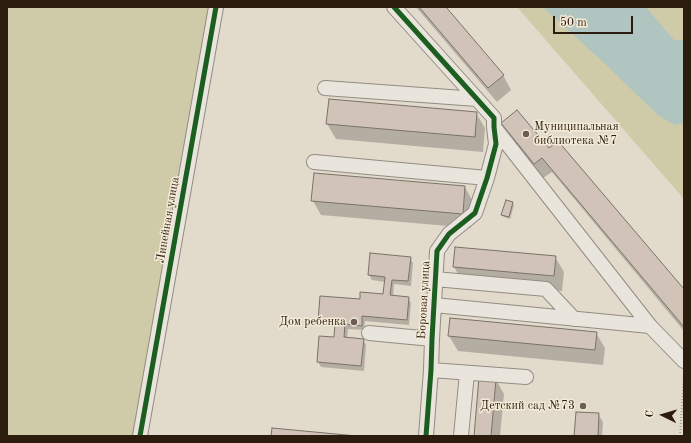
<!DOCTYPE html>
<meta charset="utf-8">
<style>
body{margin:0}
#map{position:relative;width:691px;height:443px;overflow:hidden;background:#e2dacb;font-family:"Old Standard TT",serif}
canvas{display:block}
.frame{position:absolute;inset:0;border:8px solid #2c1c0e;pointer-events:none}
.north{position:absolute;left:643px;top:395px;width:40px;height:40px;-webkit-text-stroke:3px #f3ead7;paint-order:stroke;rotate:275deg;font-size:11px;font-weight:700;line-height:16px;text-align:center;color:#2c1c0e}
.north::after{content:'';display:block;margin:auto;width:14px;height:18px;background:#2c1c0e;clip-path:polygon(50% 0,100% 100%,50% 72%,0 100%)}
.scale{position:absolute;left:553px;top:16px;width:80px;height:18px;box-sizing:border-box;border:2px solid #2c1c0e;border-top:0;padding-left:5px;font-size:12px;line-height:14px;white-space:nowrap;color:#2c1c0e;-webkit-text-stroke:3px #f3ead7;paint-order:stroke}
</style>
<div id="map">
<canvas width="691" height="443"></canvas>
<div class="frame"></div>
<div class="north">С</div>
<div class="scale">50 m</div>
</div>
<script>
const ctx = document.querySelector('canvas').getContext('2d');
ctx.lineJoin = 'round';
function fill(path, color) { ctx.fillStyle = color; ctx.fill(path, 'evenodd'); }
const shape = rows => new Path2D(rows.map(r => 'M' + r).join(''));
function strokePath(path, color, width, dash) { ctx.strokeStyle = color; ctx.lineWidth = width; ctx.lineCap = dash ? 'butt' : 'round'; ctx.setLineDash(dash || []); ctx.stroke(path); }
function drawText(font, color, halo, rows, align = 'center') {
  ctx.font = font + ' "Old Standard TT",serif'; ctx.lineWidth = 3; ctx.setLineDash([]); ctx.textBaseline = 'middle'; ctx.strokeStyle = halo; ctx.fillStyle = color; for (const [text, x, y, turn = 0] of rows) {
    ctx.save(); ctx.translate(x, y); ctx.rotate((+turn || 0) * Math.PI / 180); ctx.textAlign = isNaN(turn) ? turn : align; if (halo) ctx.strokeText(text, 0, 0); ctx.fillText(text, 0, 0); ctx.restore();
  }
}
fill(shape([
 [7,7,216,7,140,436,7,436],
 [517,7,684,7,684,199]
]), '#cfcba9');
fill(shape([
 [543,7,646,7,674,40,684,40,684,123,675,125,659,116,602,61]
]), '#b0c4c0');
fill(shape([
 [416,7,445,7,503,75,511,90,497,102],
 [476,113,485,128,483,152,336,139,327,124],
 [502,123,549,150,684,291,684,331,552,172,543,178,511,138],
 [465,187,473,202,471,228,321,215,313,201],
 [512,203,514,205,510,219,504,217,502,215],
 [371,255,410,258,413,263,411,286,394,284,393,296,408,298,411,303,409,325,365,321,364,330,348,329,347,338,363,340,366,345,364,371,321,367,318,362,335,338,336,327,322,326,319,321,361,300,384,295,385,282,372,280,369,275],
 [555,257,564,272,562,291,463,282,454,267],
 [451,319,596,333,605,348,603,365,458,351,449,336],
 [496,380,504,394,500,436,475,436],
 [598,414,603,422,602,436,575,436]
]), '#0003');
const building = shape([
 [419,7,446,7,504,75,488,88,419,7],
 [329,99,477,112,475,137,326,124,329,99],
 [517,110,549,148,558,141,684,289,684,327,542,158,534,164,501,123,517,110],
 [314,173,465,186,463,214,311,201,314,173],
 [506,200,513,202,509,217,501,215,506,200],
 [455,247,556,256,554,276,453,267,455,247],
 [370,253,411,257,408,281,392,280,390,295,409,297,407,320,362,316,362,326,345,324,344,337,364,339,361,366,317,362,319,336,334,337,335,323,318,321,320,296,360,299,360,292,383,294,385,277,368,275,370,253],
 [450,318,597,332,595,350,448,336,450,318],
 [479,377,496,379,491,436,474,436,479,377],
 [576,412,599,413,598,436,574,436,576,412],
 [272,428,357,436,271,436,272,428]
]);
fill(building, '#d2c3b9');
strokePath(building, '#787269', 1);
const minor = shape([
 [394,7,494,118,494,127,496,144,487,178,475,213,449,234,437,251,432,339,431,370,426,436],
 [325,88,477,99],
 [494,127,650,326,684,361],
 [314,162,487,178],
 [435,279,546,289,574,319],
 [434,305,650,326],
 [369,333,432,339],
 [431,370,526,377],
 [140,436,216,7],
 [461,436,467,373]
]);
strokePath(minor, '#928c82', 16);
strokePath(shape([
 [680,436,684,375]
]), '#a5a099', 2, [1, 2]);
strokePath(minor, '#e9e5dd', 14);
strokePath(shape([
 [394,7,494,118,494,127,496,144,487,178,475,213,449,234,437,251,432,339,431,370,426,436],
 [140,436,216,7]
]), '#1b5e20', 5);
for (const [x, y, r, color] of [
 [526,134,4,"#6c5e50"],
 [354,322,4,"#6c5e50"],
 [583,406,4,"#6c5e50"]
]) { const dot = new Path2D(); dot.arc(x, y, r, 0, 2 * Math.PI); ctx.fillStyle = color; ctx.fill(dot); strokePath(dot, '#f3ead7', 1.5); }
drawText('12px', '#2c1c0e', '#f3ead7', [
 ["Муниципальная",534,127,"left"],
 ["библиотека №7",534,141,"left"],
 ["Дом ребенка",346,322],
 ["Детский сад №73",575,406]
], 'right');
drawText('12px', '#2c1c0e', '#f3ead7', [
 ["Линейная улица",168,220,-80],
 ["Боровая улица",424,300,-87]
]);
</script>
